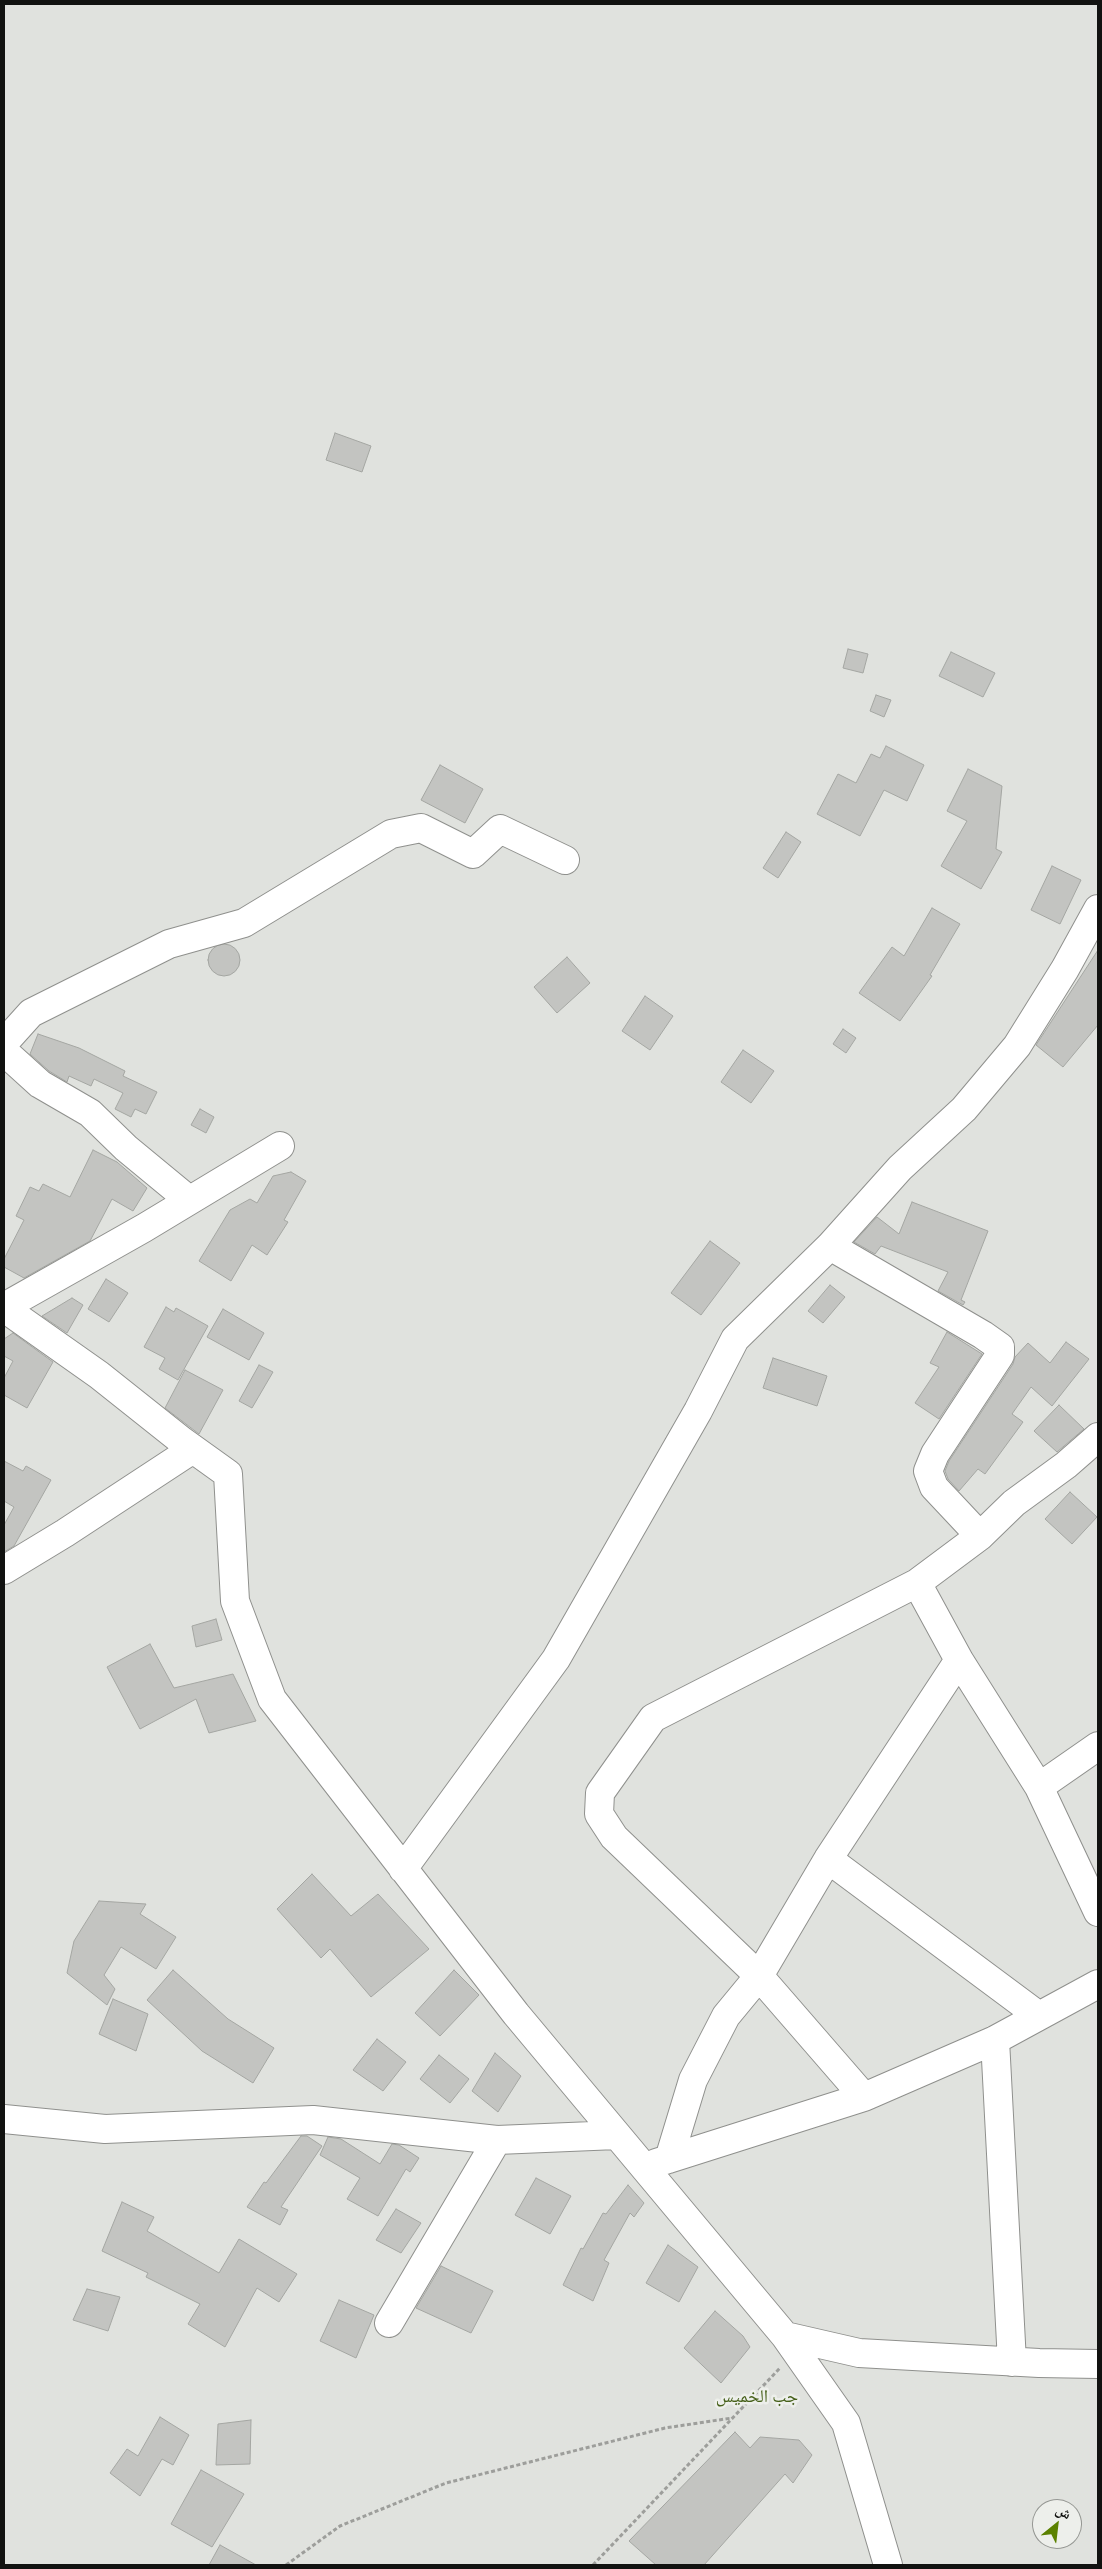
<!DOCTYPE html>
<meta charset="utf-8">
<style>
body{margin:0}
#map{position:relative;width:1102px;height:2569px;overflow:hidden;background:#e0e2de;font-family:"IBM Plex Serif","Noto Naskh Arabic",serif}
canvas{display:block}
.frame{position:absolute;inset:0;border:5px solid #111210;pointer-events:none}
.north{position:absolute;left:1032px;top:2499px;width:50px;height:50px;box-sizing:border-box;background:#edefeb;border:1px solid #959793;border-radius:50%;rotate:29deg;font-size:14px;font-weight:700;line-height:20px;text-align:center;color:#111210}
.north::after{content:'';display:block;margin:auto;width:18px;height:22px;background:#5b8100;clip-path:polygon(50% 0,100% 100%,50% 72%,0 100%)}
</style>
<div id="map">
<canvas width="1102" height="2569"></canvas>
<div class="frame"></div>
<div class="north">ش</div>
</div>
<script>
const ctx = document.querySelector('canvas').getContext('2d');
ctx.lineJoin = 'round';
function fill(path, color) { ctx.fillStyle = color; ctx.fill(path, 'evenodd'); }
const shape = rows => new Path2D(rows.map(r => 'M' + r).join(''));
function strokePath(path, color, width, dash) { ctx.strokeStyle = color; ctx.lineWidth = width; ctx.lineCap = dash ? 'butt' : 'round'; ctx.setLineDash(dash || []); ctx.stroke(path); }
function drawText(font, color, halo, rows, align = 'center') {
  ctx.font = font + ' "IBM Plex Serif","Noto Naskh Arabic",serif'; ctx.lineWidth = 5; ctx.setLineDash([]); ctx.textBaseline = 'middle'; ctx.strokeStyle = halo; ctx.fillStyle = color; for (const [text, x, y, turn = 0] of rows) {
    ctx.save(); ctx.translate(x, y); ctx.rotate((+turn || 0) * Math.PI / 180); ctx.textAlign = isNaN(turn) ? turn : align; if (halo) ctx.strokeText(text, 0, 0); ctx.fillText(text, 0, 0); ctx.restore();
  }
}
const building = shape([
 [335,433,371,446,362,472,326,460,335,433],
 [848,649,868,654,863,673,843,668,848,649],
 [951,652,995,673,983,697,939,676,951,652],
 [876,695,891,700,884,717,870,711,876,695],
 [886,746,924,765,907,801,884,790,860,836,817,814,838,774,856,783,871,754,880,758,886,746],
 [440,765,483,789,465,823,421,800,440,765],
 [968,769,1002,786,996,849,1002,852,981,889,941,866,967,821,947,811,968,769],
 [786,832,801,842,778,878,763,868,786,832],
 [1052,866,1081,880,1060,924,1031,910,1052,866],
 [932,908,960,924,930,975,932,976,900,1021,859,993,892,947,904,956,932,908],
 '208 960a16 16 0 1 1 32 0a16 16 0 1 1-32 0Z',
 [1098,950,1098,1025,1063,1067,1036,1045,1098,950],
 [567,957,590,983,557,1013,534,987,567,957],
 [645,996,673,1016,650,1050,622,1031,645,996],
 [843,1029,856,1038,846,1053,833,1044,843,1029],
 [38,1034,79,1048,125,1071,123,1076,157,1092,146,1114,135,1109,131,1117,115,1109,123,1093,94,1079,91,1086,69,1076,67,1082,49,1071,30,1054,38,1034],
 [743,1050,774,1071,751,1103,721,1082,743,1050],
 [200,1109,214,1117,206,1133,191,1125,200,1109],
 [93,1150,117,1162,147,1188,133,1211,112,1199,90,1241,24,1278,4,1267,4,1259,24,1220,16,1216,30,1187,39,1191,43,1184,70,1197,93,1150],
 [291,1172,306,1181,284,1220,288,1222,267,1255,252,1245,231,1281,199,1261,230,1210,250,1199,257,1203,273,1176,291,1172],
 [912,1202,988,1231,961,1300,965,1302,963,1305,938,1291,948,1272,881,1246,875,1254,854,1242,877,1217,899,1234,912,1202],
 [710,1241,740,1263,701,1315,671,1293,710,1241],
 [106,1279,128,1293,109,1322,88,1309,106,1279],
 [830,1285,845,1297,823,1323,808,1311,830,1285],
 [72,1298,83,1305,67,1333,42,1316,72,1298],
 [166,1307,174,1312,176,1308,208,1326,178,1380,159,1369,165,1358,144,1347,166,1307],
 [223,1309,264,1333,249,1360,207,1337,223,1309],
 [947,1332,982,1354,939,1419,915,1403,939,1367,930,1363,947,1332],
 [13,1333,53,1362,27,1408,4,1395,4,1378,13,1361,4,1356,4,1339,13,1333],
 [1066,1342,1089,1359,1052,1406,1031,1387,1012,1414,1023,1422,985,1474,978,1469,959,1491,948,1479,945,1471,949,1461,1013,1364,1015,1357,1028,1343,1050,1363,1066,1342],
 [773,1358,827,1376,817,1406,763,1388,773,1358],
 [259,1365,273,1372,252,1408,239,1401,259,1365],
 [185,1370,223,1390,199,1434,165,1408,185,1370],
 [1059,1405,1084,1429,1057,1452,1034,1431,1059,1405],
 [4,1461,23,1471,26,1466,51,1480,14,1546,4,1552,4,1525,14,1507,4,1501,4,1461],
 [1070,1492,1097,1517,1072,1544,1045,1519,1070,1492],
 [216,1619,222,1640,196,1647,192,1626,216,1619],
 [150,1644,174,1688,233,1674,256,1721,209,1733,196,1699,140,1729,107,1667,150,1644],
 [312,1874,351,1916,378,1894,429,1949,371,1997,330,1949,321,1958,277,1909,312,1874],
 [99,1901,146,1904,140,1914,176,1937,156,1969,121,1947,104,1975,115,1989,107,2005,67,1973,74,1941,99,1901],
 [173,1970,228,2019,274,2048,253,2083,202,2051,147,2000,173,1970],
 [454,1970,479,1995,440,2036,415,2013,454,1970],
 [113,1999,148,2014,136,2051,99,2034,113,1999],
 [377,2039,406,2062,383,2091,353,2070,377,2039],
 [495,2053,521,2076,498,2112,472,2091,495,2053],
 [439,2055,469,2079,450,2103,420,2079,439,2055],
 [301,2136,307,2136,322,2146,281,2207,288,2210,280,2225,247,2207,264,2182,266,2183,301,2136],
 [328,2137,341,2139,380,2164,392,2144,399,2145,419,2158,410,2172,406,2169,378,2216,347,2199,360,2178,320,2155,328,2137],
 [536,2178,571,2196,550,2234,515,2215,536,2178],
 [628,2185,644,2203,634,2217,630,2213,604,2260,609,2263,593,2301,563,2285,581,2248,583,2249,603,2213,606,2214,628,2185],
 [122,2202,154,2217,147,2231,219,2273,239,2239,297,2274,279,2302,257,2288,225,2347,188,2324,200,2304,146,2277,148,2273,102,2251,122,2202],
 [396,2209,421,2223,401,2253,376,2240,396,2209],
 [668,2245,698,2267,679,2302,646,2283,668,2245],
 [441,2266,493,2291,471,2333,416,2308,441,2266],
 [87,2289,120,2297,108,2331,73,2320,87,2289],
 [339,2300,374,2315,356,2358,320,2341,339,2300],
 [715,2311,743,2336,750,2347,721,2383,684,2348,715,2311],
 [160,2417,189,2435,173,2465,162,2459,140,2496,110,2473,127,2449,138,2456,160,2417],
 [251,2420,250,2464,216,2465,218,2424,251,2420],
 [735,2432,750,2448,760,2437,799,2440,812,2455,793,2483,785,2474,704,2565,656,2565,629,2541,735,2432],
 [201,2470,244,2494,212,2547,171,2524,201,2470],
 [220,2545,256,2565,209,2565,220,2545]
]);
fill(building, '#c3c4c1');
strokePath(building, '#a4a6a2', 1);
const minor = shape([
 [4,1043,31,1013,169,944,244,923,391,834,421,828,473,854,500,829,565,860],
 [4,1054,9,1056,40,1084,90,1113,126,1148,189,1200],
 [830,1246,983,1335,1000,1347,1000,1355,935,1454,928,1471,934,1487,980,1536],
 [4,1307,144,1228,280,1146],
 [4,1308,99,1375,182,1441,228,1474,235,1601,272,1699,516,2014,785,2336,846,2423,888,2565],
 [4,1570,65,1533,193,1449],
 [917,1583,959,1660,1039,1787,1098,1912],
 [1039,1787,1098,1746],
 [828,1859,1039,2016],
 [403,1869,556,1659,698,1411,735,1339,830,1246,900,1168,964,1109,1017,1046,1065,969,1098,909],
 [995,2040,1012,2362],
 [864,2097,759,1976,614,1837,599,1814,600,1793,653,1718,917,1583,980,1536,1014,1503,1066,1465,1098,1437],
 [4,2119,105,2129,313,2120,497,2140,617,2135],
 [669,2159,693,2080,726,2016,759,1976,828,1859,959,1660],
 [656,2163,864,2097,995,2040,1098,1984],
 [389,2323,497,2140],
 [785,2336,859,2353,1039,2363,1098,2364]
]);
strokePath(minor, '#8f908d', 30);
strokePath(shape([
 [286,2565,340,2526,446,2483,665,2428,732,2418],
 [593,2565,780,2368]
]), '#9d9e9b', 3, [4, 2.5]);
strokePath(minor, '#fff', 28);
drawText('18px', '#46601a', '#edefeb', [
 ["جب الخميس",757,2397]
]);
</script>
